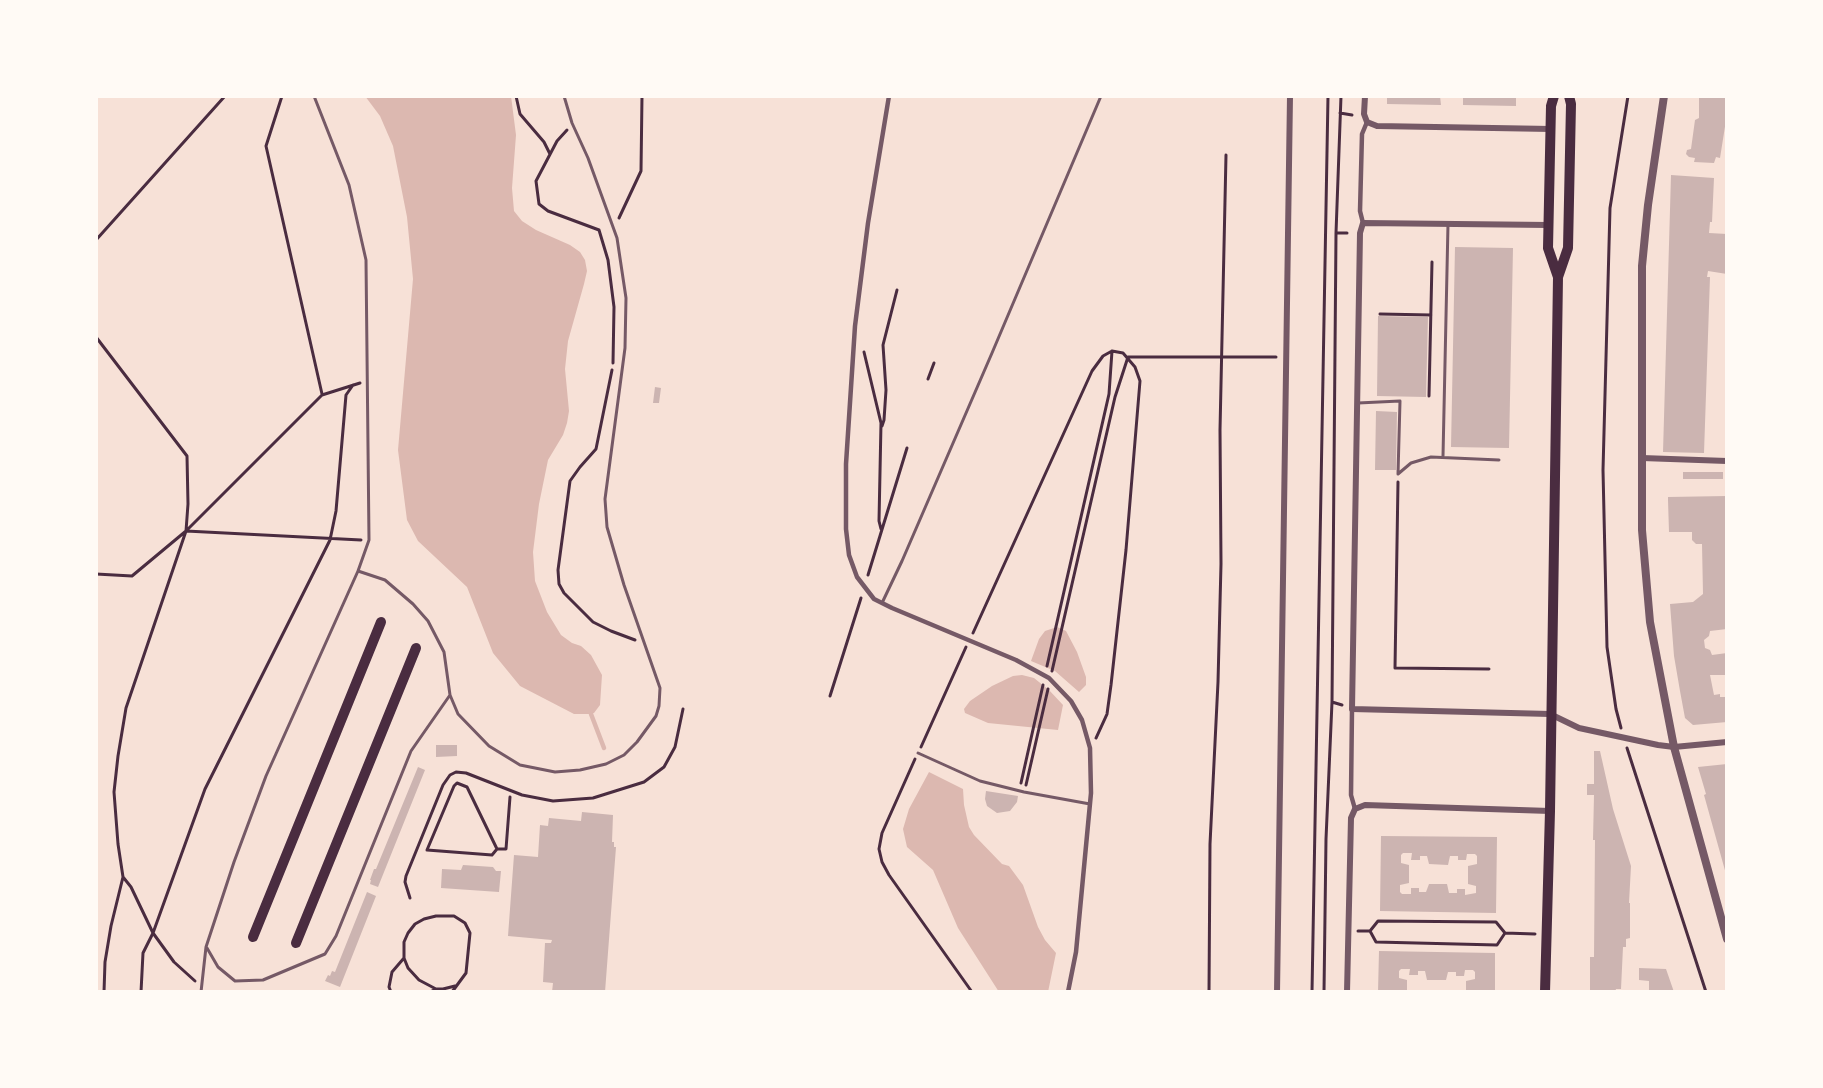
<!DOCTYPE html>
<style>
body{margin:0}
#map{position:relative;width:1823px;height:1088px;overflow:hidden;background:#f7e1d7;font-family:Barlow,sans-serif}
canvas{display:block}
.frame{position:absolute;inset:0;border:98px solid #fffaf5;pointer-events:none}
</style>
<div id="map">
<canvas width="1823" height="1088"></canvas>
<div class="frame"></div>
</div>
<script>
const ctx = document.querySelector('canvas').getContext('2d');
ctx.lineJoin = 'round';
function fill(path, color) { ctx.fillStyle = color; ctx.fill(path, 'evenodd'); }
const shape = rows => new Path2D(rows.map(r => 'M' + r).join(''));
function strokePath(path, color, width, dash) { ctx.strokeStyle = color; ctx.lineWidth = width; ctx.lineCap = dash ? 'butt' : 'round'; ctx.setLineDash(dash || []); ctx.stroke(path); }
fill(shape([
 [365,96,511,96,516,135,512,188,514,211,522,221,536,230,570,245,580,252,585,260,587,271,584,284,568,341,565,369,569,411,567,423,563,435,548,460,539,504,533,552,535,581,547,612,561,635,572,643,581,646,591,655,602,675,600,705,594,713,590,714,574,714,520,686,493,653,467,587,418,541,407,520,398,450,413,279,407,217,393,146,380,116],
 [1057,627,1066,631,1077,652,1086,677,1086,685,1079,692,1055,671,1031,661,1039,639,1045,631],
 [1022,675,1034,678,1049,690,1063,705,1058,730,988,723,965,713,964,709,970,701,992,686,1013,676],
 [929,772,963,789,964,805,969,827,974,835,1002,864,1009,866,1023,885,1038,927,1045,940,1056,953,1048,992,999,992,958,928,933,870,907,847,903,829,909,809]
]), '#dcb8b0');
strokePath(shape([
 [591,714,604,748]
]), '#dcb8b0', 4.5);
fill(shape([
 [1387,96,1440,96,1441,105,1387,104],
 [1463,96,1516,96,1516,106,1463,105],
 [1699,96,1727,96,1727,114,1720,158,1716,157,1714,163,1694,162,1695,158,1689,157,1686,154,1687,150,1691,149,1695,120,1699,118],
 [1671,175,1714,178,1712,222,1710,222,1709,233,1727,234,1727,274,1708,271,1707,277,1710,277,1704,453,1663,452],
 [1455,247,1513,248,1509,448,1451,447],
 [1378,316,1428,317,1426,397,1377,396],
 [655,387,661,388,659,403,653,403],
 [1376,411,1397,412,1396,470,1375,470],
 [1683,472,1723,472,1723,479,1683,479],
 [1727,496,1727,629,1710,631,1709,636,1704,640,1705,648,1710,650,1712,655,1727,653,1727,675,1710,675,1714,695,1720,694,1720,697,1727,697,1727,722,1693,725,1685,718,1680,691,1674,656,1670,604,1693,602,1703,594,1702,544,1696,544,1692,540,1692,532,1669,532,1668,500,1668,497],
 [436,745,457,745,457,756,436,757],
 [1594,751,1600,751,1613,809,1631,866,1629,903,1630,903,1630,938,1626,939,1626,947,1623,947,1621,989,1616,989,1615,992,1590,992,1590,957,1594,957,1595,840,1593,840,1594,795,1587,795,1587,784,1594,784],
 [1727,764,1727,874,1726,874,1704,795,1706,794,1698,767],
 [418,767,425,770,378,887,370,884,371,880,370,880,374,869,376,869],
 [986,791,1018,796,1017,802,1010,811,997,813,987,806,985,799],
 [582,812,613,815,612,842,614,842,614,847,616,847,605,992,552,992,553,983,543,982,545,943,551,943,552,940,508,936,514,855,538,857,540,825,548,826,549,818,581,821],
 [1381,836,1497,837,1496,913,1380,911],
 [1403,853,1412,853,1411,860,1420,860,1420,856,1427,856,1429,864,1448,865,1450,856,1458,856,1458,860,1466,860,1467,854,1475,854,1477,856,1477,864,1468,866,1468,884,1476,886,1476,893,1465,895,1465,889,1457,889,1457,893,1449,893,1447,884,1429,884,1426,892,1419,892,1419,888,1411,888,1411,894,1402,894,1400,892,1400,885,1409,883,1409,865,1401,863,1401,855],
 [463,865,493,867,496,871,501,871,499,892,441,888,442,869,461,870],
 [367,892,376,896,340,987,325,981,328,975,330,976,332,971,335,972],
 [1379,951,1495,953,1495,992,1466,992,1466,981,1475,979,1475,972,1473,970,1465,970,1464,976,1456,976,1456,972,1448,972,1446,980,1427,980,1425,971,1418,971,1418,975,1409,975,1410,969,1401,969,1399,971,1399,978,1407,980,1407,992,1378,992],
 [1639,968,1666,969,1674,992,1649,992,1649,981,1639,980]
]), '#ccb4b1');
strokePath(shape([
 [282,96,266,146,322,394],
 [516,96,520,114,544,142,550,154],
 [1341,96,1336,233,1332,702,1342,705],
 [1340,113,1352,115],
 [567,130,557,141,536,181,539,204,548,211,599,230,608,260,614,307,613,363],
 [619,218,641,171,642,96],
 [1336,233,1347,233],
 [96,240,225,96],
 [1380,314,1431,315],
 [96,337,187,456,188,504,186,531,126,708,118,756,114,792,118,844,123,877,111,926,105,962,104,992],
 [864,352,881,423,879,521,881,529],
 [612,370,596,449,580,467,570,481,558,570,559,584,564,593,593,622,611,631,635,640],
 [928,379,934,363],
 [1429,396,1432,262],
 [882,426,884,420,886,390,883,345,897,290],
 [1398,482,1395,668,1489,669],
 [186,531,361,540],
 [96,574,132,576,186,531,322,395,360,383],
 [868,575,907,448],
 [973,633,1092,371,1103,356,1112,351,1123,353,1135,367,1140,381,1126,550,1111,685,1107,714,1096,738],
 [1047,666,1109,394,1112,351],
 [1052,671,1115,397,1128,357,1276,357],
 [830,696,861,598],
 [1621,728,1616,709,1607,647,1603,470,1610,208,1628,96],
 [921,747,966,647],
 [1627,748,1706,992],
 [915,759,882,833,879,849,882,862,889,875,972,992],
 [1021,783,1043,685],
 [1026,785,1048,689],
 [497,849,492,855,427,850,454,786,457,783,467,787,497,849,506,849,510,797],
 [123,877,131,887,153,933,174,962,195,981],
 [410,898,405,882,406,876,443,785,450,775,456,772,466,773,522,795,553,801,593,798,644,782,664,767,675,747,683,709],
 [1358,931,1370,931,1376,942,1497,945,1505,933,1535,934],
 [1370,931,1378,921,1496,922,1505,933],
 [436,989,419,980,408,968,404,958,404,942,408,933,415,924,424,919,436,916,454,916,465,923,470,933,466,973,452,992],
 [141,992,143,953,153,933,205,789,330,540,336,511,346,395,353,385],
 [391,992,389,987,392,972,404,958],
 [430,992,436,989,443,989,455,986],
 [1209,992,1210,844,1218,682,1221,564,1220,430,1226,155],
 [1312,992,1328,96],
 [1324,992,1326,839,1332,702]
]), '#4a2c40', 3);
strokePath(shape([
 [1358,403,1400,401,1398,474,1411,463,1431,457,1499,460],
 [1443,456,1448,224],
 [358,571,385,580,413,604,428,621,444,652,450,695,458,714,489,746,520,765,555,772,580,770,606,764,624,755,637,742,656,716,659,706,660,688,624,585,607,527,605,499,625,348,626,298,617,238,588,158,572,123,564,96],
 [882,603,902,561,992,353,1101,96],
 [918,753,980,781,1024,792,1090,804],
 [207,948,218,967,235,981,263,980,325,954,336,936,411,751,450,695],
 [201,992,206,947,234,862,266,776,358,571,369,540,366,260,349,185,314,96]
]), '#755966', 3);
strokePath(shape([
 [889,96,868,223,855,326,846,464,846,529,849,555,857,577,874,599,892,608,1016,660,1049,678,1071,701,1082,720,1090,748,1091,793,1076,952,1068,992],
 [1363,223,1360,211,1362,134,1367,122],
 [1352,709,1351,795,1355,809]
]), '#755966', 4.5);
strokePath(shape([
 [1365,96,1364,114,1367,122,1377,126,1551,129],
 [1549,225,1363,223,1360,233,1352,709,1550,714,1579,728,1658,745,1674,747,1727,742],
 [1642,458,1727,461],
 [1277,992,1290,96],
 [1347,992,1351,818,1355,809,1365,805,1550,811]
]), '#755966', 6);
strokePath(shape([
 [1664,96,1648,205,1642,266,1642,530,1650,622,1674,747,1727,939]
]), '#755966', 8);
strokePath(shape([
 [1558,277,1568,248,1571,104,1569,96],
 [1545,992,1550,811,1558,277,1548,248,1551,106,1554,96]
]), '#4a2c40', 10);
strokePath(shape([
 [253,937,381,622],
 [296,943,416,648]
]), '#4a2c40', 10);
</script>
